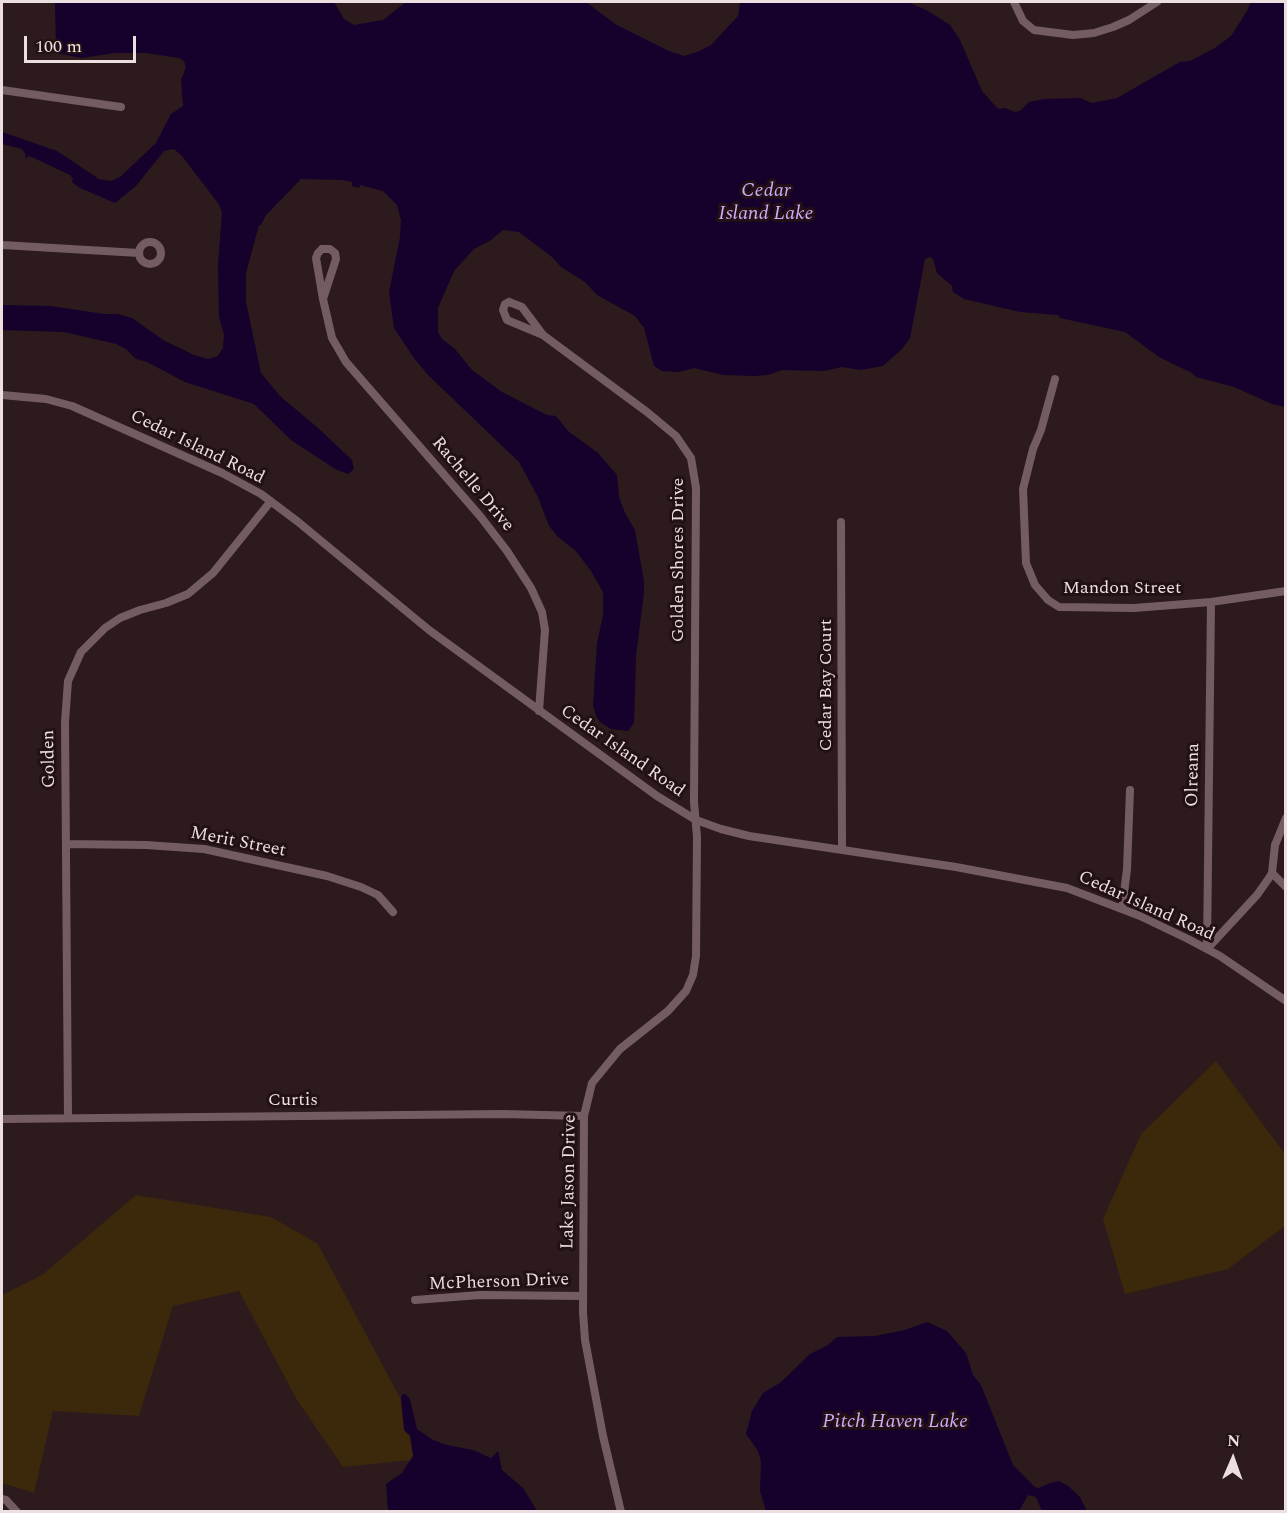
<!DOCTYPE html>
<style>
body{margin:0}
#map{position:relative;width:1287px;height:1513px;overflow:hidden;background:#2c1a1d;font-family:Spectral,serif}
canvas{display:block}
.frame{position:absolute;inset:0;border:3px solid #ecdfe0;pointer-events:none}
.north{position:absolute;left:1203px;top:1429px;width:60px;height:60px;-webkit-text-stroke:4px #221014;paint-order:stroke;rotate:2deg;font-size:16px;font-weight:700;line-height:24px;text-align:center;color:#ecdfe0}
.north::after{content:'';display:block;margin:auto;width:21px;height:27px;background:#ecdfe0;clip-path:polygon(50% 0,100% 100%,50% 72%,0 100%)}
.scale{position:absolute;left:24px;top:36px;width:112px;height:27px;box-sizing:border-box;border:3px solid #ecdfe0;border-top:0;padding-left:8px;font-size:18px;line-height:21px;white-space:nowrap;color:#ecdfe0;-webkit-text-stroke:4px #221014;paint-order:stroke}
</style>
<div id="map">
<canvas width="1287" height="1513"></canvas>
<div class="frame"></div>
<div class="north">N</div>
<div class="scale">100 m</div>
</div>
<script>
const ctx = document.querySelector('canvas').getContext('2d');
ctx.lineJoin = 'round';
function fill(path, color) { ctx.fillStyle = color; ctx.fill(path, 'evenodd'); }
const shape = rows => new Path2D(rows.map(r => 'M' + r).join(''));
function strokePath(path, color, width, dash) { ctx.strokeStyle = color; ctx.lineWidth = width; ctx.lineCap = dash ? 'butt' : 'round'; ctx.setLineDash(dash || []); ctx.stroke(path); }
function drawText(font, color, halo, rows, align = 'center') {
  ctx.font = font + ' Spectral,serif'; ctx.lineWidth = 6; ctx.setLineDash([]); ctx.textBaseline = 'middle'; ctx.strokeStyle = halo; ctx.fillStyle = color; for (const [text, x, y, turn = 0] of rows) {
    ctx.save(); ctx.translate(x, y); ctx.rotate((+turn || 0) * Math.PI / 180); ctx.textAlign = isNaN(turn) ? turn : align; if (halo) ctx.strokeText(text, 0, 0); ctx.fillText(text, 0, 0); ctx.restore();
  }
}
fill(shape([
 [1216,1061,1285,1154,1285,1226,1228,1269,1125,1294,1103,1219,1141,1134],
 [136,1195,271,1217,318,1244,432,1458,343,1467,297,1400,239,1291,173,1306,139,1416,53,1411,34,1493,2,1483,2,1295,42,1275]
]), '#3c280a');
fill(shape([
 [55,2,334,2,344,19,354,25,383,20,406,2,586,2,615,24,669,51,684,56,697,52,711,45,738,16,740,2,908,2,928,11,950,25,960,40,982,91,998,109,1005,108,1015,112,1020,111,1029,102,1044,99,1080,98,1092,103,1117,98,1180,62,1190,61,1215,48,1231,36,1247,11,1251,2,1285,2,1285,407,1272,404,1234,387,1196,377,1192,373,1159,357,1125,332,1060,318,1058,315,1020,312,964,299,953,292,952,286,937,273,933,259,930,257,925,259,910,338,902,349,883,366,861,370,842,367,824,371,782,370,768,375,754,376,723,375,694,368,679,372,662,371,654,366,644,328,635,316,597,295,585,282,561,267,552,257,519,232,503,230,491,240,474,249,454,271,438,308,438,332,442,339,455,349,472,370,502,392,547,415,556,416,568,431,598,453,617,475,619,497,625,513,635,530,644,581,644,593,636,656,634,723,628,731,611,729,600,722,596,716,593,705,597,643,603,615,603,592,591,571,576,551,558,537,549,526,538,497,519,462,428,375,414,358,394,328,389,292,400,237,401,220,397,205,383,191,360,185,359,188,352,186,352,182,342,180,301,179,266,215,261,225,259,225,246,273,246,302,261,373,281,397,317,427,352,460,354,469,348,474,335,469,291,440,254,404,185,382,147,362,136,359,126,349,116,344,64,332,2,330,2,305,51,306,104,314,118,314,132,318,163,340,194,355,208,359,218,356,223,348,224,335,219,317,218,265,222,212,218,203,181,155,174,149,164,151,136,186,115,203,80,188,72,182,73,179,70,175,34,158,28,156,26,160,25,153,22,149,2,144,2,132,57,151,99,179,111,181,120,177,156,143,171,114,183,106,181,80,186,67,184,61,179,58,146,53,114,53,82,58,56,53],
 [927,1322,947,1331,966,1353,973,1375,981,1385,1013,1465,1035,1487,1039,1488,1050,1483,1059,1481,1068,1486,1080,1497,1087,1511,1042,1511,1036,1497,1028,1495,1019,1511,766,1511,760,1491,761,1461,758,1451,746,1434,752,1411,763,1393,780,1383,810,1354,828,1345,837,1337,875,1336,905,1330],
 [405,1394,410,1399,417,1429,433,1440,447,1445,473,1450,491,1458,498,1451,502,1470,523,1488,537,1511,388,1511,386,1484,402,1473,413,1456,410,1436,404,1430,401,1400,402,1395]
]), '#16002c');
strokePath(shape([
 [1014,2,1023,21,1034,30,1073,35,1094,33,1113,27,1129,20,1157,2],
 [2,90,121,107],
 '139 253a11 11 0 1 1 22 0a11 11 0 1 1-22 0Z',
 [2,245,139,253],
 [322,249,330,249,335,253,336,259,323,299,316,258,318,253,322,249],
 [323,299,332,338,346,362,480,516,507,551,531,588,542,612,545,630,539,711],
 [509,302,522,307,543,335,507,320,503,310,505,304,509,302],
 [543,335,647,412,676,436,691,458,696,488,694,802,697,837,696,956,693,975,686,991,668,1011,620,1049,592,1083,584,1116,583,1312,585,1340,603,1436,621,1512],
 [1055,379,1041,430,1033,449,1023,489,1026,563,1035,585,1048,600,1059,607,1134,608,1211,602,1286,591],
 [2,395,46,399,72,406,222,473,261,494,297,521,429,630,657,796,696,820,721,829,749,836,956,867,1067,888,1140,916,1188,939,1220,956,1286,1001],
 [841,522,842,849],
 [66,844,146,845,204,849,327,876,361,887,378,895,393,912],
 [1272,873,1286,887],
 [1122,909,1127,869,1130,790],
 [1207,949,1211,602],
 [1207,949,1257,895,1269,878,1272,873,1275,845,1286,818],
 [68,1118,65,722,68,681,81,652,105,628,120,618,140,610,166,603,188,594,213,573,271,501],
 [2,1119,503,1114,584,1116],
 [415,1300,480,1295,583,1296],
 [2,1499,6,1500,17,1512]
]), '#745d61', 8);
drawText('18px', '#ecdfe0', '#221014', [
 ["Cedar Island Road",197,448,26],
 ["Rachelle Drive",472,485,50],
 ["Golden Shores Drive",679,560,-90],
 ["Mandon Street",1122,589],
 ["Cedar Bay Court",827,685,-90],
 ["Cedar Island Road",622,752,35],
 ["Golden",50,759,-91],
 ["Olreana",1194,775,-89],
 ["Merit Street",238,843,11],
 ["Cedar Island Road",1146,907,24],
 ["Curtis",293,1101],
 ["Lake Jason Drive",570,1182,-89],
 ["McPherson Drive",499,1283,-2]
]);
drawText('italic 20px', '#ceacfc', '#221014', [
 ["Cedar",766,192],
 ["Island Lake",766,215],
 ["Pitch Haven Lake",895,1423]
]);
</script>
